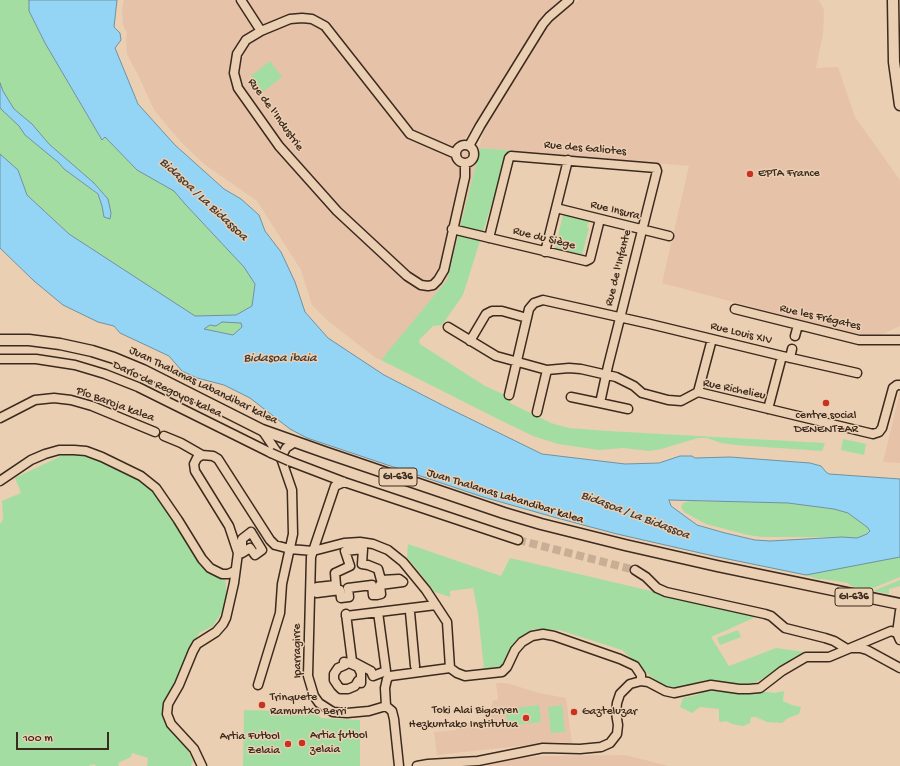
<!DOCTYPE html>
<meta charset="utf-8">
<style>
body{margin:0}
#map{position:relative;width:900px;height:766px;overflow:hidden;background:#ebcfb2;font-family:"Gochi Hand",sans-serif}
canvas{display:block}
.scale{position:absolute;left:16px;top:732px;width:93px;height:18px;box-sizing:border-box;border:2px solid #3b2a1e;border-top:0;padding-left:5px;font-size:12px;line-height:14px;white-space:nowrap;color:#3b2a1e;-webkit-text-stroke:3px #ebcfb2;paint-order:stroke}
</style>
<div id="map">
<canvas width="900" height="766"></canvas>
<div class="scale">100 m</div>
</div>
<script>
const ctx = document.querySelector('canvas').getContext('2d');
ctx.lineJoin = 'round';
function fill(path, color) { ctx.fillStyle = color; ctx.fill(path, 'evenodd'); }
const shape = rows => new Path2D(rows.map(r => 'M' + r).join(''));
function strokePath(path, color, width, dash) { ctx.strokeStyle = color; ctx.lineWidth = width; ctx.lineCap = dash ? 'butt' : 'round'; ctx.setLineDash(dash || []); ctx.stroke(path); }
function drawText(font, color, halo, rows, align = 'center') {
  ctx.font = font + ' "Gochi Hand",sans-serif'; ctx.lineWidth = 3; ctx.setLineDash([]); ctx.textBaseline = 'middle'; ctx.strokeStyle = halo; ctx.fillStyle = color; for (const [text, x, y, turn = 0] of rows) {
    ctx.save(); ctx.translate(x, y); ctx.rotate((+turn || 0) * Math.PI / 180); ctx.textAlign = isNaN(turn) ? turn : align; if (halo) ctx.strokeText(text, 0, 0); ctx.fillText(text, 0, 0); ctx.restore();
  }
}
fill(shape([
 [124,0,564,0,538,25,466,138,479,148,484,129,550,23,579,0,819,0,824,10,823,34,816,68,838,67,855,117,900,180,900,326,876,337,823,326,662,283,689,166,480,148,447,280,395,345,381,360,377,359,327,320,312,305,301,270,257,201,204,164,181,142,154,110,139,77,127,54,126,40,127,33,123,25,122,8],
 [900,391,900,463,883,462,892,425],
 [496,683,507,683,539,693,566,698,572,743,556,742,437,755,434,732,456,730,459,724,477,722,482,720,491,707,493,701,498,699],
 [625,755,669,766,470,766,476,763,541,756]
]), '#e6c2a9');
fill(shape([
 [0,0,29,0,29,11,45,43,101,139,105,137,137,170,174,191,185,204,244,267,255,284,252,306,236,315,195,316,69,234,27,195,18,170,0,154,0,107,19,126,25,135,59,163,64,169,98,195,102,206,104,217,108,199,94,183,49,144,32,125,14,109,3,91,0,83],
 [270,61,282,77,263,92,251,76],
 [480,148,516,151,507,155,463,295,442,325,433,326,419,340,420,344,485,386,510,397,510,403,551,423,569,428,608,431,825,443,822,451,736,445,721,443,707,438,698,438,661,449,650,451,623,448,599,450,558,444,533,436,500,420,381,360,447,280],
 [563,215,590,221,589,223,588,223,587,227,589,228,582,255,555,248],
 [222,322,242,323,242,327,233,335,204,329,210,325,216,326],
 [259,405,669,500,671,506,697,525,725,533,755,540,770,541,805,540,837,537,762,537,748,535,706,524,684,512,681,507,683,503,690,501,788,503,834,509,848,513,867,527,900,523,900,577,868,590,851,586,848,583,823,579,817,579,806,575,718,557,557,518,483,497,307,438,290,429],
 [843,439,866,444,864,455,841,450],
 [71,452,108,464,140,479,168,506,210,563,225,576,227,599,222,612,213,626,199,633,189,653,166,709,183,738,193,762,191,766,147,766,148,758,132,753,131,757,118,763,119,766,96,766,94,764,88,766,0,766,0,524,3,520,2,501,21,493,15,478,59,457,58,453],
 [408,544,501,576,510,558,758,616,711,637,729,666,776,648,805,652,792,659,769,676,749,685,706,680,675,688,659,684,622,650,559,630,533,629,515,641,501,666,484,669,478,613,473,588,450,591,450,597,435,592,407,557],
 [900,580,900,586,889,589,889,594,873,591],
 [738,630,741,637,720,645,717,638],
 [704,691,747,692,754,694,756,694,758,691,775,693,784,691,783,701,792,705,801,707,799,714,788,718,782,723,767,722,756,717,751,717,750,723,743,726,732,724,726,721,721,722,719,721,719,709,700,707,692,713,680,707,683,698,697,695],
 [539,705,541,722,508,726,505,709],
 [562,705,565,732,551,733,548,707],
 [244,710,315,712,321,718,360,720,360,766,243,766]
]), '#a4dda2');
const water = shape([
 [29,0,117,0,114,27,120,33,121,40,115,48,138,104,175,145,224,189,241,199,259,215,265,231,281,252,295,282,305,312,328,338,384,375,444,406,542,454,625,464,659,463,680,456,692,456,695,458,730,457,810,463,821,466,826,472,829,474,900,479,900,557,806,575,718,557,617,534,557,518,483,497,307,438,290,429,250,398,224,385,197,378,182,371,169,356,120,333,114,326,98,322,63,305,34,281,0,248,0,154,18,170,27,195,69,234,195,316,236,315,252,306,255,284,244,267,185,204,174,191,137,170,105,137,102,140,45,43,29,11,29,0],
 [222,322,241,323,242,327,233,335,204,329,210,325,216,326,222,322],
 [669,500,788,503,834,509,848,513,867,527,870,531,867,534,857,538,842,537,770,541,755,540,725,533,697,525,671,506,669,500],
 [0,83,3,91,14,109,32,124,49,144,94,183,108,199,111,213,110,219,104,217,102,206,98,194,64,169,59,163,25,135,19,126,1,109,0,107,0,83]
]);
fill(water, '#94d5f6');
strokePath(water, '#7091a0', 1);
strokePath(shape([
 [518,540,635,570]
]), '#c8ae94', 8, [8, 4]);
const minor = shape([
 [241,0,261,31],
 '456 154a9 9 0 1 1 18 0a9 9 0 1 1-18 0Z',
 [469,146,480,126,543,24,549,17,569,0],
 [456,154,410,134,325,26,312,19,302,18,290,19,261,31,246,40,237,54,234,73,238,88,279,146,337,211,407,276,421,285,428,286,433,285,438,280,444,270,465,177,465,163],
 [556,208,669,236],
 [452,229,586,261,590,259,600,219],
 [489,238,509,158,511,156,656,168,657,171,608,366,600,403,571,397],
 [545,252,568,160],
 [735,309,859,340,900,340],
 [448,327,496,356,518,362,547,370,569,368,581,369,616,377,634,386,642,393,668,400,681,401,698,392,873,434,879,432,882,428,893,388,897,385,900,385],
 [795,336,798,325],
 [470,341,486,314,492,311,502,311,527,318],
 [790,358,792,349],
 [0,359,36,359,75,365,105,374,138,387,271,453],
 [698,392,712,339],
 [509,395,529,309,534,303,543,300,650,324,782,356,857,373],
 [600,403,628,409],
 [768,409,782,356],
 [537,412,547,370],
 [0,418,35,400,54,398,71,400,92,406,155,432],
 [164,436,181,443,202,455],
 [281,458,286,448,295,442],
 [289,461,344,482,518,540],
 [0,481,31,460,45,454,59,450,74,450,86,451,102,457,141,476,156,488,178,520,202,559,210,568,222,574,228,574,235,571],
 [344,482,335,486,334,489,311,557,308,676,314,696,319,703,333,712,347,713,369,711,386,706],
 [251,532,262,550,255,555,250,548,242,553,242,539,251,532],
 [363,549,362,564,368,565,378,569,381,580,399,579,403,582,380,585,381,594,377,595,373,595,372,585,348,588,349,597,341,598,340,590,317,593,317,587,336,585,335,573,350,566,345,551,363,549],
 [635,570,646,577,657,588,666,592,765,614,771,616,785,628,825,638,834,641,847,649],
 [900,611,897,633,900,640],
 [410,612,415,666],
 [346,614,352,661,371,671,373,676,386,671,378,612],
 [346,616,436,605],
 [852,648,860,648,867,650,900,668],
 [344,662,349,663,358,667,361,673,361,683,358,681,355,686,348,689,341,689,338,686,334,680,334,674,338,668,345,665,344,662],
 [258,685,280,613,282,584,293,534,292,490,281,458,262,430],
 [386,706,385,688,387,679,390,676,450,668,457,673,465,676,502,672,507,667,515,650,522,642,532,636,543,634,554,636,620,659,635,666,641,675,641,681],
 [386,706,392,711,394,719,399,766],
 [202,766,194,749,171,724,167,714,168,704,179,685,193,651,197,644,216,632,223,624,226,618,234,583,238,553,229,526,195,471,194,464,197,458,202,455,213,456,218,459,270,540,275,545,290,549,313,551,344,543,360,542,373,544,388,550,403,562,426,590,447,622,450,668],
 [417,766,428,764,478,761,543,748,580,749,601,747,610,743,617,734,618,725,616,713,617,703,620,694,630,684,641,681,648,682,665,691,674,693,711,685,739,689,749,689,760,688,782,671,806,657,829,657,891,631,897,633]
]);
const major = shape([
 [893,0,894,62,900,105],
 [0,340,29,340,60,344,92,351,114,358,143,370,262,430,324,452,504,513,541,524,625,545,717,566,900,604]
]);
strokePath(minor, '#3b2a1e', 11);
strokePath(major, '#3b2a1e', 13);
strokePath(minor, '#ebcfb2', 8);
strokePath(major, '#ebcfb2', 10);
const minorBridge = shape([
 [271,453,289,461]
]);
strokePath(minorBridge, '#3b2a1e', 11, []);
strokePath(minorBridge, '#ebcfb2', 8);
for (const [x, y, r, color] of [
 [750,174,4,"#c8321e"],
 [826,403,4,"#c8321e"],
 [262,705,4,"#c8321e"],
 [574,712,4,"#c8321e"],
 [526,718,4,"#c8321e"],
 [302,743,4,"#c8321e"],
 [288,744,4,"#c8321e"]
]) { const dot = new Path2D(); dot.arc(x, y, r, 0, 2 * Math.PI); ctx.fillStyle = color; ctx.fill(dot); strokePath(dot, '#ebcfb2', 1.5); }
for (const [x, y, w] of [
 [398,477,38],
 [854,597,38]
]) { const box = new Path2D(); box.roundRect(x - w / 2, y - 9, w, 18, 3); ctx.fillStyle = '#ebcfb2'; ctx.fill(box); strokePath(box, '#3b2a1e', 1); }
drawText('bold 11px', '#3b2a1e', null, [
 ["GI-636",398,477],
 ["GI-636",854,597]
]);
drawText('12px', '#3b2a1e', '#ebcfb2', [
 ["Rue de l'Industrie",275,115,54],
 ["Rue des Galiotes",585,149,5],
 ["Rue Insura",615,211,14],
 ["Rue du Siège",544,239,14],
 ["Rue de l'Infante",619,268,-76],
 ["Rue les Frégates",820,318,13],
 ["Rue Louis XIV",741,334,14],
 ["Juan Thalamas Labandibar kalea",203,386,26],
 ["Darío de Regoyos kalea",167,390,25],
 ["Rue Richelieu",734,390,12],
 ["Pío Baroja kalea",115,405,20],
 ["Juan Thalamas Labandibar kalea",505,497,17],
 ["Iparragirre",298,651,-91]
]);
drawText('12px', '#3b2a1e', '#ebcfb2', [
 ["EPTA France",758,174],
 ["centre social",826,416,"center"],
 ["DENENTZAR",826,430,"center"],
 ["Trinquete",270,698],
 ["Ramuntxo Berri",270,712],
 ["Toki Alai Bigarren",518,711,"right"],
 ["Hezkuntako Institutua",518,725,"right"],
 ["Gazteluzar",582,712],
 ["Artia futbol",310,736],
 ["zelaia",310,750],
 ["Artia Futbol",280,737,"right"],
 ["Zelaia",280,751,"right"]
], 'left');
drawText('italic 13px', '#443b34', '#ebcfb2', [
 ["Bidasoa / La Bidassoa",203,200,43],
 ["Bidasoa ibaia",280,359],
 ["Bidasoa / La Bidassoa",635,516,21]
]);
</script>
